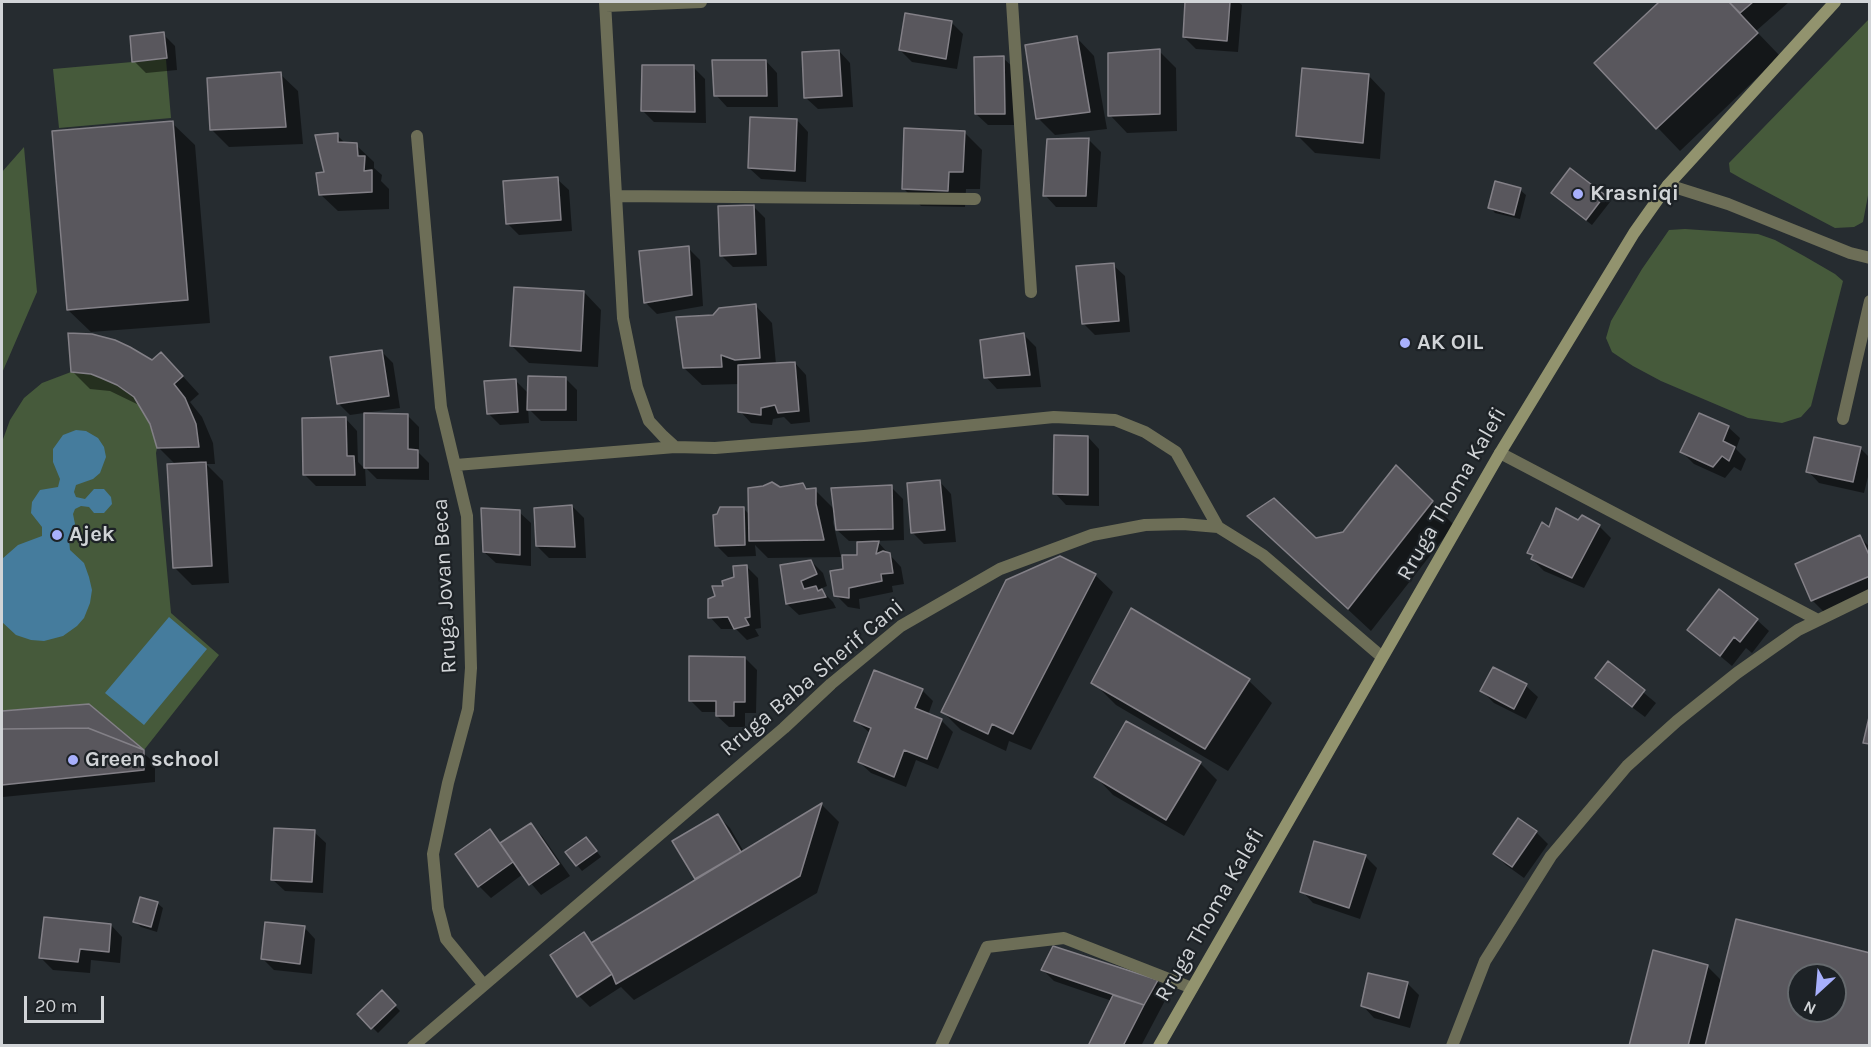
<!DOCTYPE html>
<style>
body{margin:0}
#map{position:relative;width:1871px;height:1047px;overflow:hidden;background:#262c30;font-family:Karla,sans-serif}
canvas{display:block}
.frame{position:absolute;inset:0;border:3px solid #d1d4d7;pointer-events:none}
.north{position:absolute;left:1787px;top:963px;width:60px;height:60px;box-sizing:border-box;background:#1d2226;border:2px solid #65696d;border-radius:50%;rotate:206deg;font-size:16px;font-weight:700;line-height:24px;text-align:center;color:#d1d4d7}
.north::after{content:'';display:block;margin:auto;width:21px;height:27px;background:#a8b0fc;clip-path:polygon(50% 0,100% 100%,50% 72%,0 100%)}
.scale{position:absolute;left:24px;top:996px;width:80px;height:27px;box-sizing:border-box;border:3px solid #d1d4d7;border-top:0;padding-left:8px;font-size:18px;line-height:21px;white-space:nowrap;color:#d1d4d7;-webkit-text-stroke:4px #1d2226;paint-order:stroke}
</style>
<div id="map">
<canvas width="1871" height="1047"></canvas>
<div class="frame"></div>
<div class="north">N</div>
<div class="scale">20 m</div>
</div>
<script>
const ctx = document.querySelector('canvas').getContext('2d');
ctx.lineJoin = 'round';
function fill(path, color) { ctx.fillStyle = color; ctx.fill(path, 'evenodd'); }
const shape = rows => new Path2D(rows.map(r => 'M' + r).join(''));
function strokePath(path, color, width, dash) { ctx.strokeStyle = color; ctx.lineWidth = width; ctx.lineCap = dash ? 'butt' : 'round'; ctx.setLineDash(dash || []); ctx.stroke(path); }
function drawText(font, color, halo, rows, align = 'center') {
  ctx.font = font + ' Karla,sans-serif'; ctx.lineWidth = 4.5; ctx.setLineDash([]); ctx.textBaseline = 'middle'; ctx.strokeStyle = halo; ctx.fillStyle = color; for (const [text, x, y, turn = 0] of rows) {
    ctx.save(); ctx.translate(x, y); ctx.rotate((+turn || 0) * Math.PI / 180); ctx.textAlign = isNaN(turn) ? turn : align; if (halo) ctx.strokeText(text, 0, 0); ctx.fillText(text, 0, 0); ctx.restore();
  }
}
fill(shape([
 [1869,19,1869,190,1863,222,1854,227,1835,228,1744,180,1730,172,1729,163],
 [166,59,171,118,59,128,53,69],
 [24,147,37,292,2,373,2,172],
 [1685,229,1758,234,1775,240,1804,256,1835,274,1843,281,1811,406,1801,417,1782,423,1748,418,1661,381,1633,366,1612,352,1606,338,1611,321,1642,269,1669,230],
 [71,372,91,374,117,385,134,397,140,404,150,424,157,448,156,453,171,613,219,655,144,750,89,704,2,711,2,442,10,420,24,398,42,383]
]), '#465a3b');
fill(shape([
 [76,430,86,431,98,438,104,447,106,457,100,473,93,479,76,485,74,492,76,497,85,499,94,489,104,489,111,497,112,504,104,513,94,513,89,507,81,506,75,509,73,514,75,524,69,540,70,550,84,563,89,577,92,590,90,603,84,618,77,626,63,636,44,641,31,640,16,635,2,622,2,559,18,545,42,536,42,527,31,513,32,502,40,490,58,487,60,479,53,462,53,449,63,435],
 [169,617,207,649,144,725,105,693]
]), '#457c9d');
fill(shape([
 [1187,2,1238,2,1242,5,1238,52,1196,49,1184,37],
 [1659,2,1789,2,1756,31,1780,56,1680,151,1596,63,1660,3],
 [952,23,963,34,957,69,912,62,900,50],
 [163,34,175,46,177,70,146,73,134,61],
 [1077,38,1094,56,1107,129,1055,135,1038,118],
 [839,51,850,63,853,107,818,109,806,98],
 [1159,51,1176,68,1177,131,1127,133,1110,115],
 [1003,58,1015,69,1016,125,988,125,976,114],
 [766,61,777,73,778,107,727,107,716,95],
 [693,67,705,79,706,123,654,122,643,111],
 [280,74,298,91,303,144,229,147,211,129],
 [1368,75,1385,93,1380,159,1315,153,1298,136],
 [797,120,808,132,806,182,761,179,749,168],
 [172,123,195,145,210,323,91,332,68,310],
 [964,132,982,150,980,189,966,189,965,207,921,206,903,188],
 [337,135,346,144,356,145,374,162,374,168,382,175,381,181,389,189,389,209,338,211,320,194],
 [1089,140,1101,152,1097,207,1056,207,1045,195],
 [1571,170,1610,202,1592,225,1558,199],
 [557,179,569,190,572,231,519,235,507,223],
 [1520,190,1526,195,1520,219,1495,213,1490,207],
 [753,206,765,218,767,266,733,267,721,255],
 [688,248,700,260,703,306,657,314,645,302],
 [1113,265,1125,276,1130,332,1095,335,1083,323],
 [584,292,601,310,598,367,529,363,512,346],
 [755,305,772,323,776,364,795,363,806,375,810,422,791,424,784,417,773,419,772,425,751,423,740,411,740,384,702,385,684,368,713,316],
 [1024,335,1036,347,1041,387,997,389,986,377],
 [381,351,393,363,400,408,350,415,338,403],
 [152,362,178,371,199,394,190,402,202,417,213,443,215,464,206,464,223,481,229,583,192,585,175,568,176,465,159,448,151,423,141,406,110,391,90,389,72,371],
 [565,378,577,390,577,421,541,421,528,408,529,423,500,425,488,413,515,380,529,394],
 [365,415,407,415,419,427,419,453,429,463,429,480,377,479,365,467,366,486,316,486,305,475,346,419,357,431,358,462,365,469],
 [1728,427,1740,438,1736,449,1746,459,1741,471,1734,467,1725,478,1694,464,1682,452],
 [1088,437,1099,449,1099,506,1066,505,1055,493],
 [1860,448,1870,458,1870,469,1864,493,1819,483,1808,471],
 [1396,467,1454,525,1371,631,1272,539,1316,540,1344,534],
 [940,482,951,494,956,542,924,544,913,533],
 [803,484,809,491,815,490,834,509,833,522,841,557,768,558,755,545,756,556,728,557,716,545,743,508,750,515,779,488],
 [891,487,903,499,904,540,877,541,901,567,904,584,892,586,893,592,859,599,860,609,848,607,836,595,845,570,859,556,858,541,849,541,837,530],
 [572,506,584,518,586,558,549,558,537,546],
 [519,512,531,523,531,566,496,563,484,552],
 [1578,522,1599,526,1611,538,1584,588,1544,571,1532,559,1534,557,1529,553,1550,529],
 [1859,537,1870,547,1870,592,1824,612,1813,601,1797,564],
 [811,561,823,573,827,586,820,589,833,602,836,608,799,615,787,604],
 [746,566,758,578,761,628,755,629,759,636,747,640,736,629,721,629,710,617,717,597],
 [1095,575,1113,592,1031,750,1009,741,1006,751,961,730,943,712],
 [1757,620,1769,631,1752,653,1746,648,1732,666,1689,630],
 [745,658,757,670,756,713,745,713,745,727,729,727,717,716,717,712,702,712,691,701],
 [1608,663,1656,703,1645,717,1609,690,1597,678],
 [1249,681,1272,703,1228,771,1116,705,1093,682],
 [1526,686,1538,697,1526,719,1494,703,1482,691],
 [922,690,933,701,928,715,941,720,953,732,938,769,916,760,906,787,871,773,859,762,870,733,856,721],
 [88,706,155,763,155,782,3,797,2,805,2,713],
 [1200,763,1217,780,1184,836,1113,795,1096,777],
 [822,805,839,822,817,893,634,1000,621,987,590,1007,579,996,584,934,593,943,698,880,696,878,718,816,730,828,744,852],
 [1519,820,1536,832,1548,844,1524,878,1506,865,1495,854],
 [531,825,542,836,570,876,541,895,523,874,491,898,479,886,458,854,490,831,502,844],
 [314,832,326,843,323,893,285,891,273,880],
 [591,844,601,857,582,871,577,865],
 [1365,856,1377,868,1360,919,1313,903,1302,891],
 [157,903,163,908,157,932,141,927,135,922],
 [111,925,122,937,120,963,91,960,90,973,53,970,41,958],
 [304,927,315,939,312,974,274,970,263,959],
 [1870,954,1870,1046,1630,1046,1707,966,1722,981],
 [1799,975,1835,975,1835,1011,1799,1011],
 [1043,970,1157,981,1169,993,1141,1046,1090,1046,1112,1001,1054,981],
 [1407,983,1419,995,1410,1028,1374,1018,1363,1006],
 [382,992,400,1011,378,1033,359,1014]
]), '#0007');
const building = shape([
 [1185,2,1230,2,1227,41,1183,37,1185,2],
 [1659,2,1729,2,1758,33,1656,129,1594,63,1659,2],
 [1729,2,1753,2,1740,13,1729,2],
 [905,13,952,21,946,59,899,50,905,13],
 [164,32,167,58,132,62,130,36,164,32],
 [1077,36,1090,112,1036,119,1025,45,1077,36],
 [1160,49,1160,114,1108,116,1108,53,1160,49],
 [839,50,842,96,804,98,802,52,839,50],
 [1004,56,1005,114,975,114,974,57,1004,56],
 [712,60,766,60,767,96,714,96,712,60],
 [642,65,694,65,695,112,641,111,642,65],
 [1302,68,1369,74,1363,143,1296,136,1302,68],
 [281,72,286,127,210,130,207,78,281,72],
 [750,117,797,119,795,171,748,168,750,117],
 [173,121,188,300,67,310,52,131,173,121],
 [904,128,965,131,963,172,949,172,948,191,902,189,904,128],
 [338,133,338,142,357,143,358,156,365,156,364,171,372,170,372,192,319,195,316,173,324,172,315,135,338,133],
 [1089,138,1086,196,1043,196,1047,139,1089,138],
 [1570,168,1605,195,1586,220,1551,193,1570,168],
 [558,177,561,220,506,224,503,181,558,177],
 [1495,181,1521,188,1514,215,1488,208,1495,181],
 [754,205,756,254,720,256,718,206,754,205],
 [689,246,692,295,644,303,639,251,689,246],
 [1114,263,1119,321,1082,324,1076,266,1114,263],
 [514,287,584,291,581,351,510,346,514,287],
 [756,304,760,358,735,360,721,355,722,367,683,368,676,317,713,315,719,308,756,304],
 [68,333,92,334,115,340,130,347,152,360,161,352,183,376,174,384,185,398,196,424,199,447,157,448,150,424,134,397,117,385,101,378,91,374,71,372,68,333],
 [1024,333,1030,375,984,378,980,340,1024,333],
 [382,350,389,396,337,404,330,357,382,350],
 [795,362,799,411,778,413,775,405,761,408,761,415,738,412,738,365,795,362],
 [528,376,566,377,566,410,527,410,528,376],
 [516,379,518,412,487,414,484,381,516,379],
 [364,413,408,414,408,449,418,450,418,468,364,468,364,413],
 [1699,413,1729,426,1723,441,1735,447,1729,461,1722,456,1713,467,1680,452,1699,413],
 [346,417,347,456,354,456,355,475,303,475,302,418,346,417],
 [1054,435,1088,436,1088,495,1053,494,1054,435],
 [1814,437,1861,447,1853,482,1806,472,1814,437],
 [206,462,212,566,173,568,167,464,206,462],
 [1396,465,1433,501,1348,609,1247,516,1274,498,1316,538,1343,532,1396,465],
 [940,480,945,530,911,533,907,483,940,480],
 [772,482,780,487,803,483,806,489,816,488,816,504,824,540,749,541,748,488,763,486,772,482],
 [892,485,893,529,836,530,831,488,892,485],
 [572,505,575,547,536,546,534,508,572,505],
 [720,507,744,507,745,545,715,546,713,515,717,514,720,507],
 [481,508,520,510,520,555,483,552,481,508],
 [1556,508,1578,520,1582,515,1600,525,1572,578,1531,559,1533,555,1527,553,1542,522,1549,527,1556,508],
 [1860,535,1870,557,1870,576,1811,601,1795,564,1860,535],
 [879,541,876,554,883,551,890,553,893,573,881,574,882,581,849,588,849,598,834,596,830,571,843,569,842,555,857,555,857,542,879,541],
 [1060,556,1096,574,1013,734,992,724,988,734,941,712,1006,580,1060,556],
 [811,560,817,574,801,581,804,589,816,586,818,591,822,589,826,597,786,604,780,565,811,560],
 [747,565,750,617,745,618,749,625,734,629,728,617,708,618,708,599,715,596,712,586,723,586,722,581,734,577,733,566,747,565],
 [1719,589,1758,619,1740,642,1734,637,1720,656,1687,630,1719,589],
 [1131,608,1250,679,1205,749,1091,683,1131,608],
 [689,656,745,657,745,702,734,702,734,716,716,716,716,701,689,701,689,656],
 [1608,661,1645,690,1632,707,1595,678,1608,661],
 [1493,667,1527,684,1514,709,1480,691,1493,667],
 [874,670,923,689,915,708,942,719,927,759,904,750,894,777,858,762,871,728,854,721,874,670],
 [89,704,144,750,88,728,2,729,2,711,89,704],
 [1870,713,1870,744,1863,743,1870,713],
 [1126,721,1201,762,1166,820,1094,777,1126,721],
 [88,728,144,750,144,770,2,785,2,729,88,728],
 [822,803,800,876,616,984,612,974,591,943,822,803],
 [718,814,741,852,695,879,672,841,718,814],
 [1518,818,1537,831,1512,867,1493,854,1518,818],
 [531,823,559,864,529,885,500,843,531,823],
 [274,828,315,830,312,882,271,880,274,828],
 [490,829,513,862,478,887,455,854,490,829],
 [586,837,597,851,576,866,565,852,586,837],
 [1314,841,1366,855,1349,908,1300,892,1314,841],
 [140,897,158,902,151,927,133,922,140,897],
 [44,917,111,924,109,952,80,949,78,962,39,958,44,917],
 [1736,919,1870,953,1870,1046,1705,1046,1736,919],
 [1799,975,1835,975,1835,1011,1799,1011,1799,975],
 [265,922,305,926,300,964,261,959,265,922],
 [584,932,612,974,577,997,550,955,584,932],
 [1053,946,1158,980,1144,1005,1041,970,1053,946],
 [1653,950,1708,965,1688,1046,1629,1046,1653,950],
 [1368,973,1408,982,1399,1018,1361,1006,1368,973],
 [382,990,396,1005,371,1029,357,1014,382,990],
 [1113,995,1144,1005,1123,1046,1088,1046,1113,995]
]);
fill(building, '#59575d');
strokePath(building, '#838087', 1.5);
strokePath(shape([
 [605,2,623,318,637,387,649,421,663,436,675,447,715,448,864,436,1054,417,1115,420,1145,432,1176,452,1218,527],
 [1012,2,1031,292],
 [606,6,701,2],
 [417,136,441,407,467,516,471,668,468,709,448,783,433,854,438,908,446,939,483,984],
 [1668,185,1728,204,1850,253,1870,258],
 [616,196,975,199],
 [1843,419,1870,301],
 [1500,453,1818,620],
 [456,465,675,447],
 [413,1046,784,728,831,684,901,626,1000,569,1092,535,1145,525,1183,524,1218,527,1263,555,1382,657],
 [941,1046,987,947,1064,938,1192,988],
 [1452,1046,1485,961,1551,856,1627,766,1677,721,1737,673,1798,630,1870,595]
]), '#6d6e57', 12);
strokePath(shape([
 [1159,1046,1500,453,1634,233,1668,185,1835,2]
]), '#92936e', 12);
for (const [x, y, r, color] of [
 [1578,194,6,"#a8b0fc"],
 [1405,343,6,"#a8b0fc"],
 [57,535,6,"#a8b0fc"],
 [73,760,6,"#a8b0fc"]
]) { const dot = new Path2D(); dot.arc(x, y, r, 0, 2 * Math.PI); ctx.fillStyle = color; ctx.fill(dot); strokePath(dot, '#1d2226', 2); }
drawText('bold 22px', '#d1d4d7', '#1d2226', [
 ["Krasniqi",1590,194],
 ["AK OIL",1417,343],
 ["Ajek",69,535],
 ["Green school",85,760]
], 'left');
drawText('22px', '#d1d4d7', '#1d2226', [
 ["Rruga Thoma Kalefi",1452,494,-60],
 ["Rruga Jovan Beca",445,586,-93],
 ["Rruga Baba Sherif Cani",812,678,-40],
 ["Rruga Thoma Kalefi",1210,915,-60]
]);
</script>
